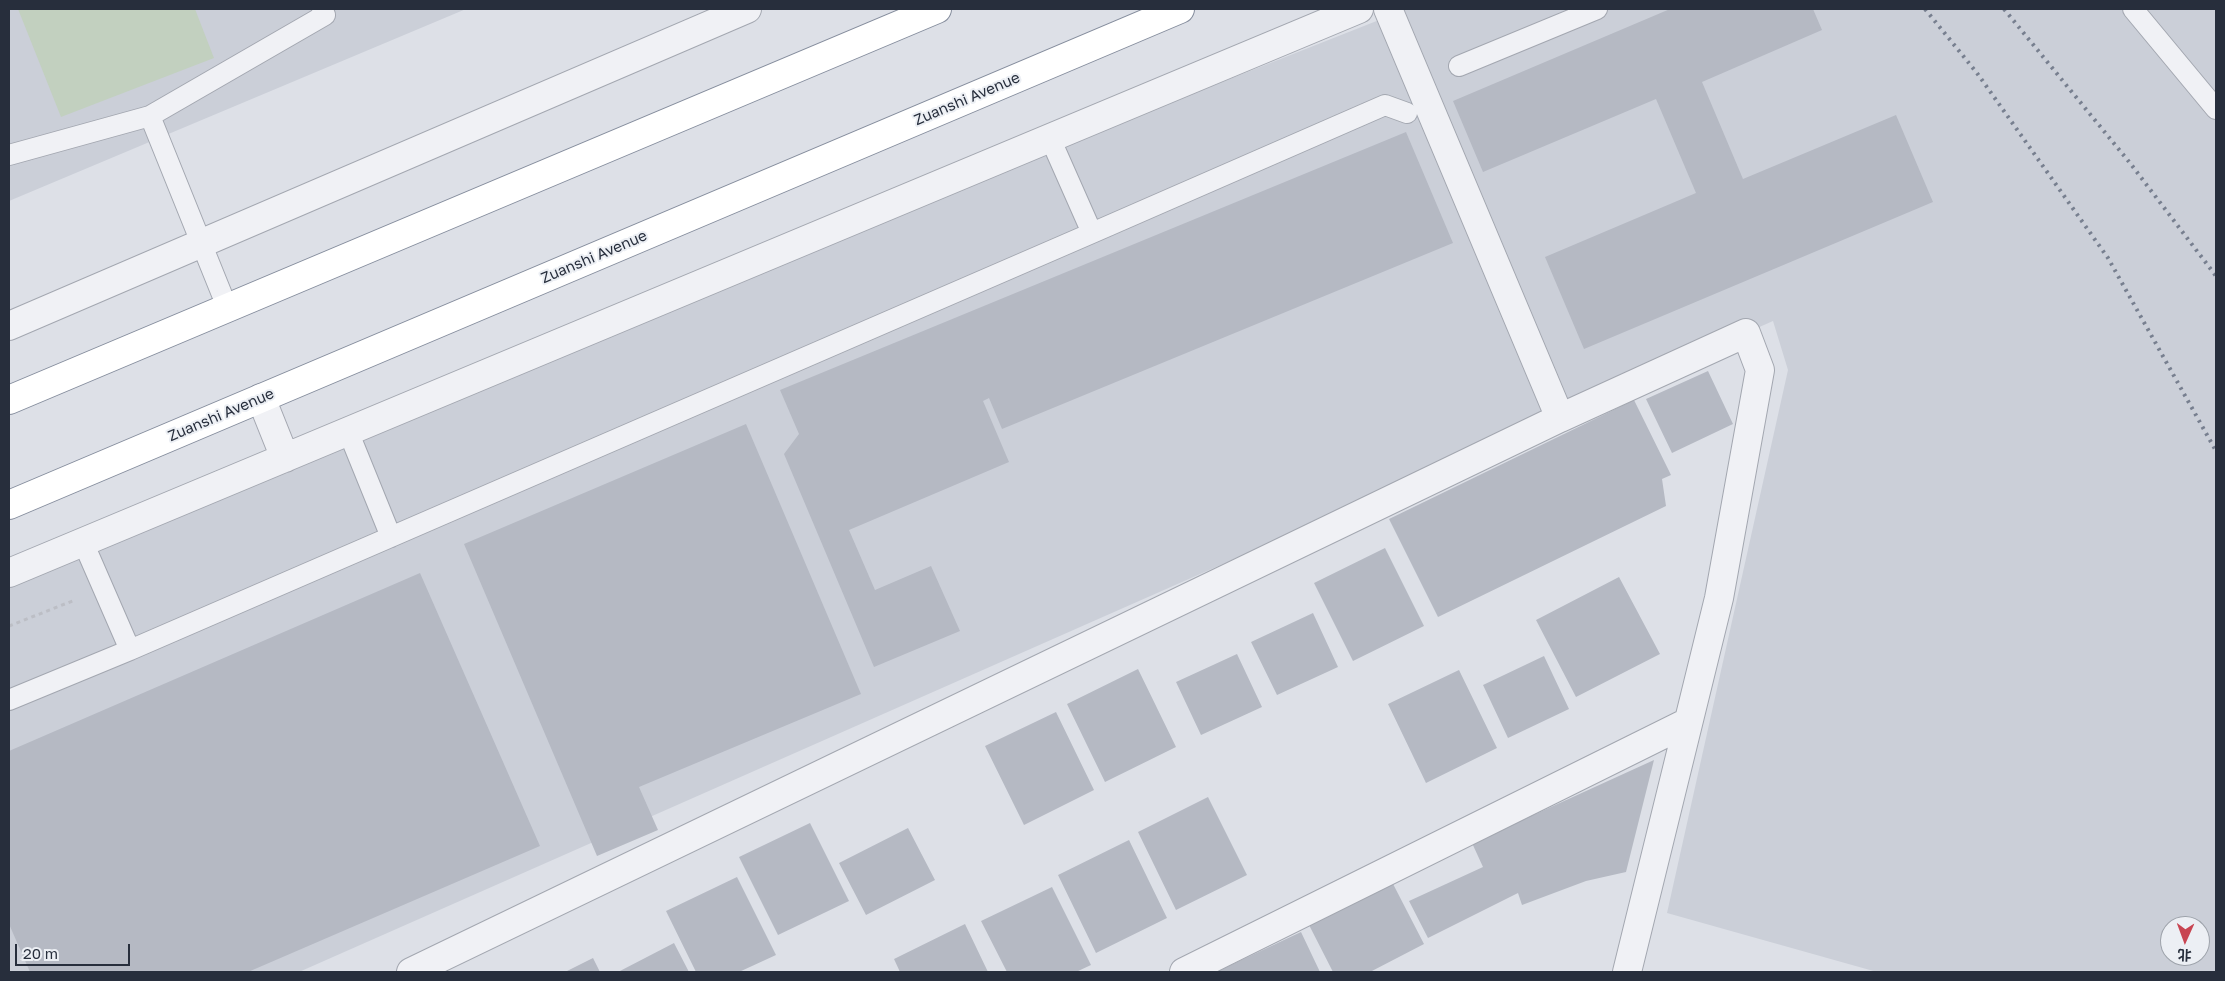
<!DOCTYPE html>
<meta charset="utf-8">
<style>
body{margin:0}
#map{position:relative;width:2225px;height:981px;overflow:hidden;background:#dde0e7;font-family:"Golos Text","Noto Sans SC",sans-serif}
canvas{display:block}
.frame{position:absolute;inset:0;border:10px solid #272e3c;pointer-events:none}
.north{position:absolute;left:2160px;top:916px;width:50px;height:50px;box-sizing:border-box;background:#eceff4;border:1px solid #9da2aa;border-radius:50%;rotate:182deg;font-size:14px;font-weight:700;line-height:20px;text-align:center;color:#272e3c}
.north::after{content:'';display:block;margin:auto;width:18px;height:22px;background:#c84552;clip-path:polygon(50% 0,100% 100%,50% 72%,0 100%)}
.scale{position:absolute;left:15px;top:944px;width:115px;height:22px;box-sizing:border-box;border:2px solid #272e3c;border-top:0;padding-left:6px;font-size:15px;line-height:18px;white-space:nowrap;color:#272e3c;-webkit-text-stroke:4px #eceff4;paint-order:stroke}
</style>
<div id="map">
<canvas width="2225" height="981"></canvas>
<div class="frame"></div>
<div class="north">北</div>
<div class="scale">20 m</div>
</div>
<script>
const ctx = document.querySelector('canvas').getContext('2d');
ctx.lineJoin = 'round';
function fill(path, color) { ctx.fillStyle = color; ctx.fill(path, 'evenodd'); }
const shape = rows => new Path2D(rows.map(r => 'M' + r).join(''));
function strokePath(path, color, width, dash) { ctx.strokeStyle = color; ctx.lineWidth = width; ctx.lineCap = dash ? 'butt' : 'round'; ctx.setLineDash(dash || []); ctx.stroke(path); }
function drawText(font, color, halo, rows, align = 'center') {
  ctx.font = font + ' "Golos Text",sans-serif'; ctx.lineWidth = 4; ctx.setLineDash([]); ctx.textBaseline = 'middle'; ctx.strokeStyle = halo; ctx.fillStyle = color; for (const [text, x, y, turn = 0] of rows) {
    ctx.save(); ctx.translate(x, y); ctx.rotate((+turn || 0) * Math.PI / 180); ctx.textAlign = isNaN(turn) ? turn : align; if (halo) ctx.strokeText(text, 0, 0); ctx.fillText(text, 0, 0); ctx.restore();
  }
}
fill(shape([
 [9,9,466,9,9,201],
 [1407,9,2216,9,2216,972,1877,972,1667,913,1788,370,1773,321,299,972,9,972,9,561],
 [2170,926,2200,926,2200,956,2170,956]
]), '#cbcfd8');
fill(shape([
 [18,9,195,9,214,58,61,117]
]), '#c2d0bf');
fill(shape([
 [1670,9,1813,9,1822,30,1702,82,1743,179,1896,115,1933,202,1584,349,1545,257,1696,193,1656,99,1483,172,1453,101],
 [1406,132,1453,243,1002,429,989,398,983,401,1009,462,849,530,875,590,931,566,960,631,874,667,784,454,799,434,780,390],
 [1708,371,1733,424,1672,453,1646,399],
 [1634,400,1671,475,1662,479,1666,506,1438,617,1389,519],
 [746,424,861,694,639,787,658,830,597,856,464,544],
 [1385,548,1424,626,1353,661,1314,583],
 [420,573,540,846,248,972,30,972,9,924,9,751],
 [1619,577,1660,654,1576,697,1536,620],
 [1313,613,1338,667,1277,695,1251,642],
 [1237,654,1262,707,1201,735,1176,682],
 [1544,656,1569,709,1508,738,1483,685],
 [1138,669,1176,747,1105,782,1067,704],
 [1459,670,1497,748,1426,783,1388,704],
 [1056,712,1094,790,1024,825,985,746],
 [1654,760,1626,872,1586,881,1522,905,1518,893,1428,938,1409,901,1483,867,1472,843],
 [1208,797,1247,875,1176,910,1138,832],
 [810,823,849,901,778,935,739,857],
 [908,828,935,880,866,915,839,863],
 [1129,840,1167,918,1096,953,1058,875],
 [737,877,776,955,739,972,696,972,666,911],
 [1391,880,1424,944,1370,972,1333,972,1308,923],
 [1052,887,1091,965,1076,972,1007,972,981,921],
 [965,924,988,972,900,972,894,959],
 [1301,932,1320,972,1216,972],
 [674,943,689,972,618,972],
 [593,958,600,972,565,972]
]), '#b5b9c3');
const service = shape([
 [2133,9,2216,109],
 [1459,66,1597,9],
 [9,155,150,116],
 [1092,233,1385,105,1407,113],
 [227,307,150,116,325,15,322,9],
 [348,431,391,537],
 [83,542,130,650,1092,233,1050,138],
 [9,700,130,650]
]);
const minor = shape([
 [1560,418,1746,333,1760,370,1719,598,1627,972],
 [411,972,1560,418,1388,9],
 [1184,972,1688,722]
]);
const tertiary = shape([
 [9,326,747,9],
 [261,398,285,458],
 [9,573,1359,9]
]);
const trunk = shape([
 [9,400,937,9],
 [9,505,1180,9]
]);
strokePath(service, '#a3a7b0', 22);
strokePath(minor, '#a3a7b0', 30);
strokePath(tertiary, '#a3a7b0', 30);
strokePath(trunk, '#858d9d', 30);
strokePath(shape([
 [9,626,75,600]
]), '#bcbec5', 3, [4, 4]);
strokePath(service, '#f0f1f5', 20);
strokePath(minor, '#f0f1f5', 28);
strokePath(tertiary, '#f0f1f5', 28);
strokePath(trunk, '#fff', 28);
strokePath(shape([
 [1925,9,1977,73,2108,258,2216,451],
 [2004,9,2130,163,2216,276]
]), '#777f8f', 4, [2.5, 5]);
drawText('15px', '#272e3c', '#eceff4', [
 ["Zuanshi Avenue",967,99,-23],
 ["Zuanshi Avenue",594,257,-23],
 ["Zuanshi Avenue",221,415,-23]
]);
</script>
